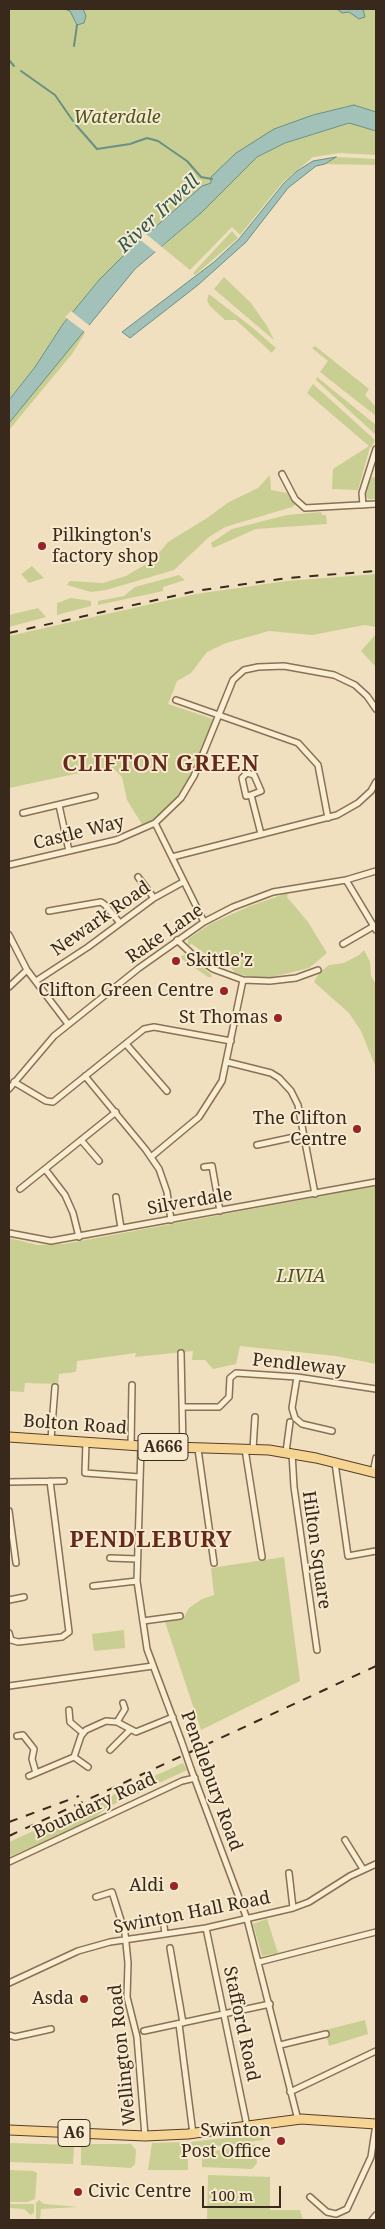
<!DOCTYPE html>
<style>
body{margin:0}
#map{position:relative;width:385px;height:2229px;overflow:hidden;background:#f0e0bf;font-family:"Noto Serif",serif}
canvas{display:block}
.frame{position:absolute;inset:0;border:10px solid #38291c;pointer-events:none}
.scale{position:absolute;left:202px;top:2186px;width:79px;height:22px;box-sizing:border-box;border:2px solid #38291c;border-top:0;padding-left:6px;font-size:15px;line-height:18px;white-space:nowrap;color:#38291c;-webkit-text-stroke:4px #f7eacf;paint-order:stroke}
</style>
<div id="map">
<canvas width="385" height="2229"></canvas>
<div class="frame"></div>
<div class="scale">100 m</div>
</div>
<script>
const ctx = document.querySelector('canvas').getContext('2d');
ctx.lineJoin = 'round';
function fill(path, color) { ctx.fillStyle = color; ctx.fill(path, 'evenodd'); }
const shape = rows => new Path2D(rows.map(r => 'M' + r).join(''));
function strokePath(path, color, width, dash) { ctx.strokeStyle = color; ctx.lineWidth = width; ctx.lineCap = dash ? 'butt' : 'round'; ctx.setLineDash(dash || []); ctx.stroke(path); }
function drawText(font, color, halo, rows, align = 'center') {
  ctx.font = font + ' "Noto Serif",serif'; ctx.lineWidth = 4; ctx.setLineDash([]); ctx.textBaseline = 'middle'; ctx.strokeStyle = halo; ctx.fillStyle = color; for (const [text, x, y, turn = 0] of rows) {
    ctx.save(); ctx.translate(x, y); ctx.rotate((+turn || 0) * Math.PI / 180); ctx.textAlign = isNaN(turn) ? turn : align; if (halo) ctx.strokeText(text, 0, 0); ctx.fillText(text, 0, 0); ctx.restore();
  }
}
fill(shape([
 [9,9,376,9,376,112,354,105,313,115,211,183,202,186,99,280,63,324,35,367,9,399],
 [349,123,376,131,376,155,340,153,313,157,283,182,240,235,232,227,190,270,162,247,201,213,257,157,285,143],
 [336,157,376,159,376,165,325,164],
 [232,231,238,238,195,275,193,273],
 [224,277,251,303,267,326,274,340,214,289],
 [209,294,253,328,276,348,274,350,272,353,236,320,225,320,210,306,207,301],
 [82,331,85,333,72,354,9,430,9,423],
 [315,346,369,389,365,395,376,407,376,416,320,372,328,361,312,348],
 [317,377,376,425,376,435,316,380],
 [313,384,375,440,371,448,370,447,358,490,332,489,333,469,369,446,307,393],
 [270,475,271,490,287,493,295,505,292,507,225,527,209,537,174,570,106,590,91,592,67,585,70,581,103,583,126,576,153,560,168,542,207,518,229,502,258,488],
 [371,477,376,478,376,499,368,499,365,493],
 [321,512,322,515,326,515,327,524,256,529,213,548,211,543,232,529,287,515],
 [32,566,44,578,29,583,21,574],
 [376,574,376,627,365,625,312,635,269,631,226,643,207,652,191,673,177,681,168,704,213,719,192,774,178,796,151,822,143,826,127,800,122,777,115,770,108,767,9,788,9,636,196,594,287,581],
 [179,575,185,580,163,587,163,591,98,605,98,601,124,596,135,587],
 [71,598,91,601,91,606,57,615,57,603],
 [38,608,46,617,9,627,9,615],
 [376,634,376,667,361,651],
 [288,893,287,897,308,922,327,953,309,968,272,977,251,977,235,973,231,968,211,958,192,944,188,945,188,939,210,924,250,906],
 [364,950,370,962,371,976,376,984,376,1068,361,1031,349,1013,314,982,319,973,329,965,344,963,359,955],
 [185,955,211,974,212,977,208,977,182,959,181,956],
 [376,1186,376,1364,336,1356,240,1346,236,1364,213,1369,205,1360,192,1360,193,1351,135,1357,136,1353,77,1361,76,1372,59,1374,58,1384,25,1383,24,1392,9,1391,9,1238,38,1245,64,1244],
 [284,1557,300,1681,201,1730,165,1622,183,1619,189,1608,202,1599,214,1595,211,1568],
 [124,1630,125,1648,94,1651,92,1634],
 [183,1763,187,1770,108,1807,92,1820,9,1857,9,1842],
 [267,1919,278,1953,262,1956,253,1924],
 [365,2020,368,2034,329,2046,325,2030],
 [266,2133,263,2140,192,2150,191,2142],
 [187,2142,188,2152,182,2153,182,2159,188,2158,188,2170,148,2170,152,2143],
 [9,2143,74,2145,73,2164,9,2162],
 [85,2144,131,2144,136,2150,135,2164,131,2168,81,2165,81,2146],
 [255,2144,257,2163,252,2169,202,2167,202,2153],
 [9,2170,33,2171,37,2173,35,2199,28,2202,9,2202],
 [208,2175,270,2177,270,2210,300,2210,303,2220,207,2220],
 [39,2200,44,2204,79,2207,41,2209,40,2220,36,2220,36,2203],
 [9,2204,34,2204,34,2212,31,2215,24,2209,9,2208]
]), '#c9ce92');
const water = shape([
 [64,9,83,9,86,16,84,23,77,25,70,11,64,9],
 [337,9,363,9,365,17,359,19,349,12,342,13,337,9],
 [354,105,376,112,376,131,349,123,285,143,257,157,201,213,135,269,9,423,9,400,35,367,63,324,99,280,127,252,202,186,211,183,211,177,236,153,274,129,313,115,354,105],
 [336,157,325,164,316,166,288,188,246,242,198,285,130,338,122,332,214,262,239,239,284,183,297,171,313,161,336,157]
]);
fill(water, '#a2c1b8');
strokePath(water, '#699085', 1);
fill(shape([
 [145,233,162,247,164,249,158,254,139,239],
 [71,311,90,326,85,332,65,317]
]), '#f0e0bf');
strokePath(shape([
 [74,46,77,25],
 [9,60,14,66],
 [21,71,55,95,73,121],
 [76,125,97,149,130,144,147,138,158,141,187,161,201,177,212,179]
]), '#699085', 2);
const minor = shape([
 [282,474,295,499,305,508,376,504],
 [363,505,362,493,376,449],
 [176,700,298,743,318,765,328,818],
 [251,795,246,796,242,778,247,773,254,775,261,791,251,795,261,834],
 [59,805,69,851],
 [23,813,95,796],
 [155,823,204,922],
 [172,857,337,815,358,803,371,791,376,782],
 [9,865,116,840,155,823,181,798,194,776,233,680,244,670,258,667,284,666,334,675,355,685,367,696,376,709],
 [138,877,154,898],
 [346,880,376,930],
 [49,911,101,902,105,905,120,923],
 [9,935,27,970,68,1024],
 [177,940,193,955,213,969,243,980,270,981,296,978,318,970],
 [343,944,374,926],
 [36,981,88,947,154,898,183,882],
 [9,987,27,970],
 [126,1044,167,1091],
 [227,1062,271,1073,279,1078,291,1091,298,1105,315,1194],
 [85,1076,146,1150,159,1169,167,1192,171,1220],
 [14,1082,46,1101,53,1102,144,1029,154,1027,231,1041],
 [9,1089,54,1036,139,968,204,922,233,907,273,892,346,880,376,871],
 [81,1140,99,1161],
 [257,1145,304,1135],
 [151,1157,199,1117,222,1081,243,980],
 [204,1167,212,1166,220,1211],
 [45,1169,65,1195,73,1213,79,1237],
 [20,1189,116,1112],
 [116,1197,121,1228],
 [9,1233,51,1241,376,1182],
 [181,1353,183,1448],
 [297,1377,292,1408,295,1418,302,1424,332,1431],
 [183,1407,219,1407,229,1397,230,1378,236,1373,297,1377,376,1389],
 [51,1439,55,1387],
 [86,1442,85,1473,140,1477],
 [131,1446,132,1385],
 [141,1446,137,1581,147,1649,181,1740],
 [198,1449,214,1563],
 [245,1449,262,1557],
 [253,1449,255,1417],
 [286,1452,290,1422],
 [292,1453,294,1487,317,1650],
 [335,1463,348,1556,376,1551],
 [373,1473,376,1458],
 [9,1482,64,1481],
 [9,1511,16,1563],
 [110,1558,137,1559],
 [93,1586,137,1581],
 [9,1600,24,1597],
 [143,1621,180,1616],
 [9,1633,11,1640,18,1642,62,1637,69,1632,50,1481],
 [9,1686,153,1666],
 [69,1710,70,1722,83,1733],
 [117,1722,125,1709,123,1703],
 [17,1736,23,1735,34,1749,32,1759,36,1773],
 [110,1750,130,1730],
 [74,1757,88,1767],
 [191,1769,247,1919,298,2120],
 [29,1776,74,1757,81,1736,86,1730,106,1721,117,1722,136,1732,173,1717],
 [345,1840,363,1869],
 [9,1862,182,1781,195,1778],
 [289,1873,293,1908],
 [96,1897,112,1892,125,1933,128,1963,127,1997,137,2037,145,2136],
 [164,1926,165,1934],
 [206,1928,247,2126],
 [170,1948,183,2023],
 [259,1962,376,1932],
 [9,1983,78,1951,110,1942,206,1928,293,1908,309,1902,350,1876,376,1864],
 [179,2024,193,2134],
 [144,2031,270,2004],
 [9,2035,15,2037,51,2029],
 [280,2045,326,2034],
 [290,2092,376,2051],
 [310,2197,327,2212,336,2214,347,2209,371,2157,376,2124],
 [372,2220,376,2215]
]);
const primary = shape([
 [9,1437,141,1446,269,1450,316,1458,376,1473],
 [9,2130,145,2136,188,2134,301,2119,376,2124]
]);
strokePath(minor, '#897056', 8);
strokePath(primary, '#573e2b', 11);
strokePath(minor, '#faeed2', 5);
strokePath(primary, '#f6d594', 9);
strokePath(shape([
 [9,633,196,591,287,578,376,571],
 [9,1822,79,1796],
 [9,1836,376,1666]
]), '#38291c', 2, [9, 9]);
const minorBridge = shape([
 [181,1740,191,1769]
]);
strokePath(minorBridge, '#897056', 8, []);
strokePath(minorBridge, '#faeed2', 5);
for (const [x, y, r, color] of [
 [42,546,5,"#9b2327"],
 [176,961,5,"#9b2327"],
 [224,991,5,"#9b2327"],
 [278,1018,5,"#9b2327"],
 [357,1129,5,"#9b2327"],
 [174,1886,5,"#9b2327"],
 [84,1999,5,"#9b2327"],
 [281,2141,5,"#9b2327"],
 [78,2192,5,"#9b2327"]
]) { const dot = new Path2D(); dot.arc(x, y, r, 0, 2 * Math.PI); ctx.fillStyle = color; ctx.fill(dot); strokePath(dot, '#f7eacf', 2); }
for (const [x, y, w] of [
 [163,1447,50],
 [74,2133,32]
]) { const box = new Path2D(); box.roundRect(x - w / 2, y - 13.5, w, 27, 4); ctx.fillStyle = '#f7eacf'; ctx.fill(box); strokePath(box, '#38291c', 1); }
drawText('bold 16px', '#38291c', null, [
 ["A666",163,1447],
 ["A6",74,2133]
]);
drawText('italic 18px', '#495621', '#f7eacf', [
 ["Waterdale",117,118],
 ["LIVIA",301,1277]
]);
drawText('18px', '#38291c', '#f7eacf', [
 ["Pilkington's",52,536,"left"],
 ["factory shop",52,557,"left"],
 ["Skittle'z",186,961,"left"],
 ["Clifton Green Centre",214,991],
 ["St Thomas",268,1018],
 ["The Clifton",347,1119],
 ["Centre",347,1140],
 ["Aldi",164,1886],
 ["Asda",74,1999],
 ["Swinton",271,2131],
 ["Post Office",271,2152],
 ["Civic Centre",88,2192,"left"]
], 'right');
drawText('18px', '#38291c', '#f7eacf', [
 ["Castle Way",79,833,-14],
 ["Newark Road",101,919,-35],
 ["Rake Lane",165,934,-35],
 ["Silverdale",190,1202,-10],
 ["Pendleway",299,1365,6],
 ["Bolton Road",75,1425,4],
 ["Hilton Square",316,1550,82],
 ["Pendlebury Road",211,1781,70],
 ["Boundary Road",95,1806,-25],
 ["Swinton Hall Road",192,1913,-11],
 ["Stafford Road",241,2024,78],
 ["Wellington Road",123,2055,-96]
]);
drawText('italic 19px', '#2a5955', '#f7eacf', [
 ["River Irwell",159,214,-43]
]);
ctx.letterSpacing = '1px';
drawText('bold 22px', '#672719', '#f7eacf', [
 ["CLIFTON GREEN",161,765],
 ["PENDLEBURY",151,1541]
]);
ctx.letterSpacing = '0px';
</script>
